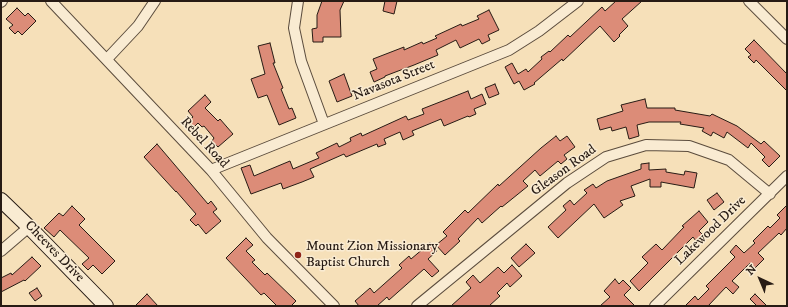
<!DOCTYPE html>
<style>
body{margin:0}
#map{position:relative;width:788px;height:307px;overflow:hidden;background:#f6e0b9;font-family:"IM FELL DW Pica",serif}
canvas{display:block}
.frame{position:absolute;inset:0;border:2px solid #271b14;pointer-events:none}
.north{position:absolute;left:740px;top:259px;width:40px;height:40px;-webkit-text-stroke:3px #f9ebd2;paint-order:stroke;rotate:316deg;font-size:11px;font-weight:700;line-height:16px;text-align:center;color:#271b14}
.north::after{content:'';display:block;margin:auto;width:14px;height:18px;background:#271b14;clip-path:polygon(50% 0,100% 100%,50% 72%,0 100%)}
</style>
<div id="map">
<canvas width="788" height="307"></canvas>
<div class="frame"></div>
<div class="north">N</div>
</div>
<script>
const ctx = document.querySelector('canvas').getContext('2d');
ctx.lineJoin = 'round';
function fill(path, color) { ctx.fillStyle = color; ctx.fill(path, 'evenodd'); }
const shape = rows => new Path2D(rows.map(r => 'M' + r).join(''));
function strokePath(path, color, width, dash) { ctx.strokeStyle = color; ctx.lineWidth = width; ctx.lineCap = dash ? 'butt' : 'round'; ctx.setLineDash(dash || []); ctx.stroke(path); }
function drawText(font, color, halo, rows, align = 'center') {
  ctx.font = font + ' "IM FELL DW Pica",serif'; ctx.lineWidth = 3; ctx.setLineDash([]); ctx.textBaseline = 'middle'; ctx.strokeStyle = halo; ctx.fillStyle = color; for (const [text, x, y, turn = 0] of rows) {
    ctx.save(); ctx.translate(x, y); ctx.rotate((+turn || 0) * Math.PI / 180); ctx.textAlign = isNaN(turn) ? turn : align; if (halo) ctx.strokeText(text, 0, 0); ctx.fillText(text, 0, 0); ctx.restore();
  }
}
const building = shape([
 [322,1,344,1,340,10,341,37,323,37,323,42,313,42,312,29,317,28,317,15,322,1],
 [385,1,397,1,394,14,383,11,385,1],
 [616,1,642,1,622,19,628,26,619,35,620,36,614,42,600,26,563,61,562,59,534,83,535,84,524,90,519,81,514,84,505,67,512,63,518,74,526,69,528,72,542,59,541,57,549,51,550,52,568,35,570,37,602,7,605,11,616,1],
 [17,8,25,16,28,13,36,21,22,35,18,31,15,34,9,28,13,25,6,19,17,8],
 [489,10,499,30,488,35,490,40,482,44,479,39,460,48,456,40,436,50,438,55,414,65,385,76,385,77,374,82,370,72,377,69,373,59,404,47,404,50,422,42,423,44,437,38,435,36,461,24,462,26,479,19,477,16,489,10],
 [754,40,787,74,787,91,756,60,754,63,748,57,751,55,745,49,754,40],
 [270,43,275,63,273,63,283,88,281,89,289,109,292,108,296,118,279,125,267,95,258,98,251,79,265,74,258,46,270,43],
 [344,74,352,96,337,102,329,81,344,74],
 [495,84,499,94,489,98,485,88,495,84],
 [468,91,471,99,482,94,486,104,474,109,476,114,469,117,468,116,444,126,441,119,412,131,414,135,403,140,400,132,384,139,386,144,378,147,377,144,346,157,344,154,310,169,314,177,302,182,283,189,281,183,251,194,241,168,250,165,254,176,290,161,293,169,319,158,316,153,337,143,339,147,351,141,350,138,361,133,362,136,406,116,408,120,424,114,422,109,468,91],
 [205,95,211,102,205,108,218,121,220,119,233,134,218,147,212,141,214,138,204,126,202,127,198,123,193,128,187,122,193,117,188,111,205,95],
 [645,99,647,108,675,108,675,110,710,116,712,114,737,126,761,144,764,141,780,156,769,167,762,160,765,157,751,143,748,148,727,132,724,138,713,132,711,136,702,131,704,128,680,124,681,122,649,122,637,125,639,136,629,139,626,127,612,131,611,127,600,130,597,119,623,111,621,105,645,99],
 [556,136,560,141,567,136,575,147,564,155,567,159,561,164,558,161,540,176,535,170,523,181,528,186,502,207,501,206,482,223,478,218,458,239,460,241,445,255,436,245,447,236,443,232,465,210,468,213,498,184,499,186,541,148,556,136],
 [157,144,208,204,211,201,217,209,213,212,221,221,206,234,198,224,196,226,190,220,196,214,176,191,176,192,144,157,157,144],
 [649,163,649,170,666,169,666,172,684,175,685,171,697,173,694,188,661,182,661,187,650,187,650,179,631,186,635,196,620,201,623,205,604,218,594,204,558,238,548,227,566,210,563,206,570,200,574,205,587,193,584,190,593,184,596,188,607,181,641,169,641,164,649,163],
 [717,193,724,202,714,210,707,200,717,193],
 [787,205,787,228,781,235,779,233,758,253,764,259,755,268,750,263,732,281,739,287,733,294,726,287,708,306,685,306,695,296,698,300,709,289,706,286,735,257,730,252,736,245,744,253,755,243,753,241,768,226,770,228,780,218,777,215,787,205],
 [72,206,85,219,79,225,115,261,102,274,93,265,88,270,82,264,89,258,60,230,54,237,44,228,59,213,63,216,72,206],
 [699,211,708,222,699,231,703,235,696,241,693,237,639,291,630,281,648,263,642,257,656,244,662,250,684,227,682,226,699,211],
 [246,238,253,245,246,251,255,260,252,262,265,275,267,273,296,301,291,306,277,306,264,293,261,295,226,258,246,238],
 [430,243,437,251,428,259,439,271,432,277,424,269,389,300,387,297,377,306,359,306,355,301,370,288,374,293,402,268,399,265,409,256,411,259,430,243],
 [526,244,535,253,519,267,511,258,526,244],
 [32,257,41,266,25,281,24,280,1,292,1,278,11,273,12,275,32,257],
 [512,265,522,276,510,287,507,283,497,293,500,296,489,306,451,306,471,288,466,282,473,275,480,283,498,267,504,273,512,265],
 [615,279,619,284,623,280,631,288,624,295,635,306,600,306,610,297,604,291,615,279],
 [37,288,42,296,35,301,29,293,37,288],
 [147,294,158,306,135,306,147,294],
 [755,294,767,306,757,306,750,299,755,294]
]);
fill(building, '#dc8c78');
strokePath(building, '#271b14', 1);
const street = shape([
 [51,1,211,170,267,238,334,306],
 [298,1,294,28,301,61,324,124],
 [749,1,787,39],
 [1,2,2,1],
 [107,59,138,26,155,1],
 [211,170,509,50,539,31,578,1],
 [1,251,29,227],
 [417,306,567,183,606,157,646,145,689,146,729,160,770,194],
 [655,306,787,176]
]);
const secondary = shape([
 [1,200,29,227,106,306]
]);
strokePath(street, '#5b4c3d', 12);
strokePath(secondary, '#271b14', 16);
strokePath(street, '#f9ebd2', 10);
strokePath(secondary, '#f9ebd2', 14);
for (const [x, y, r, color] of [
 [298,255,4,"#8f2418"]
]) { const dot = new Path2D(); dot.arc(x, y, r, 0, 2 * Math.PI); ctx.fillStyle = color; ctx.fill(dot); strokePath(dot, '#f9ebd2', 1.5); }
drawText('14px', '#271b14', '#f9ebd2', [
 ["Navasota Street",394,81,-22],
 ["Rebel Road",204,143,47],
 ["Gleason Road",564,171,-36],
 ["Lakewood Drive",711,231,-44],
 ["Cheeves Drive",54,252,46]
]);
drawText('14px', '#271b14', '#f9ebd2', [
 ["Mount Zion Missionary",306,247],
 ["Baptist Church",306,263]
], 'left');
</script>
